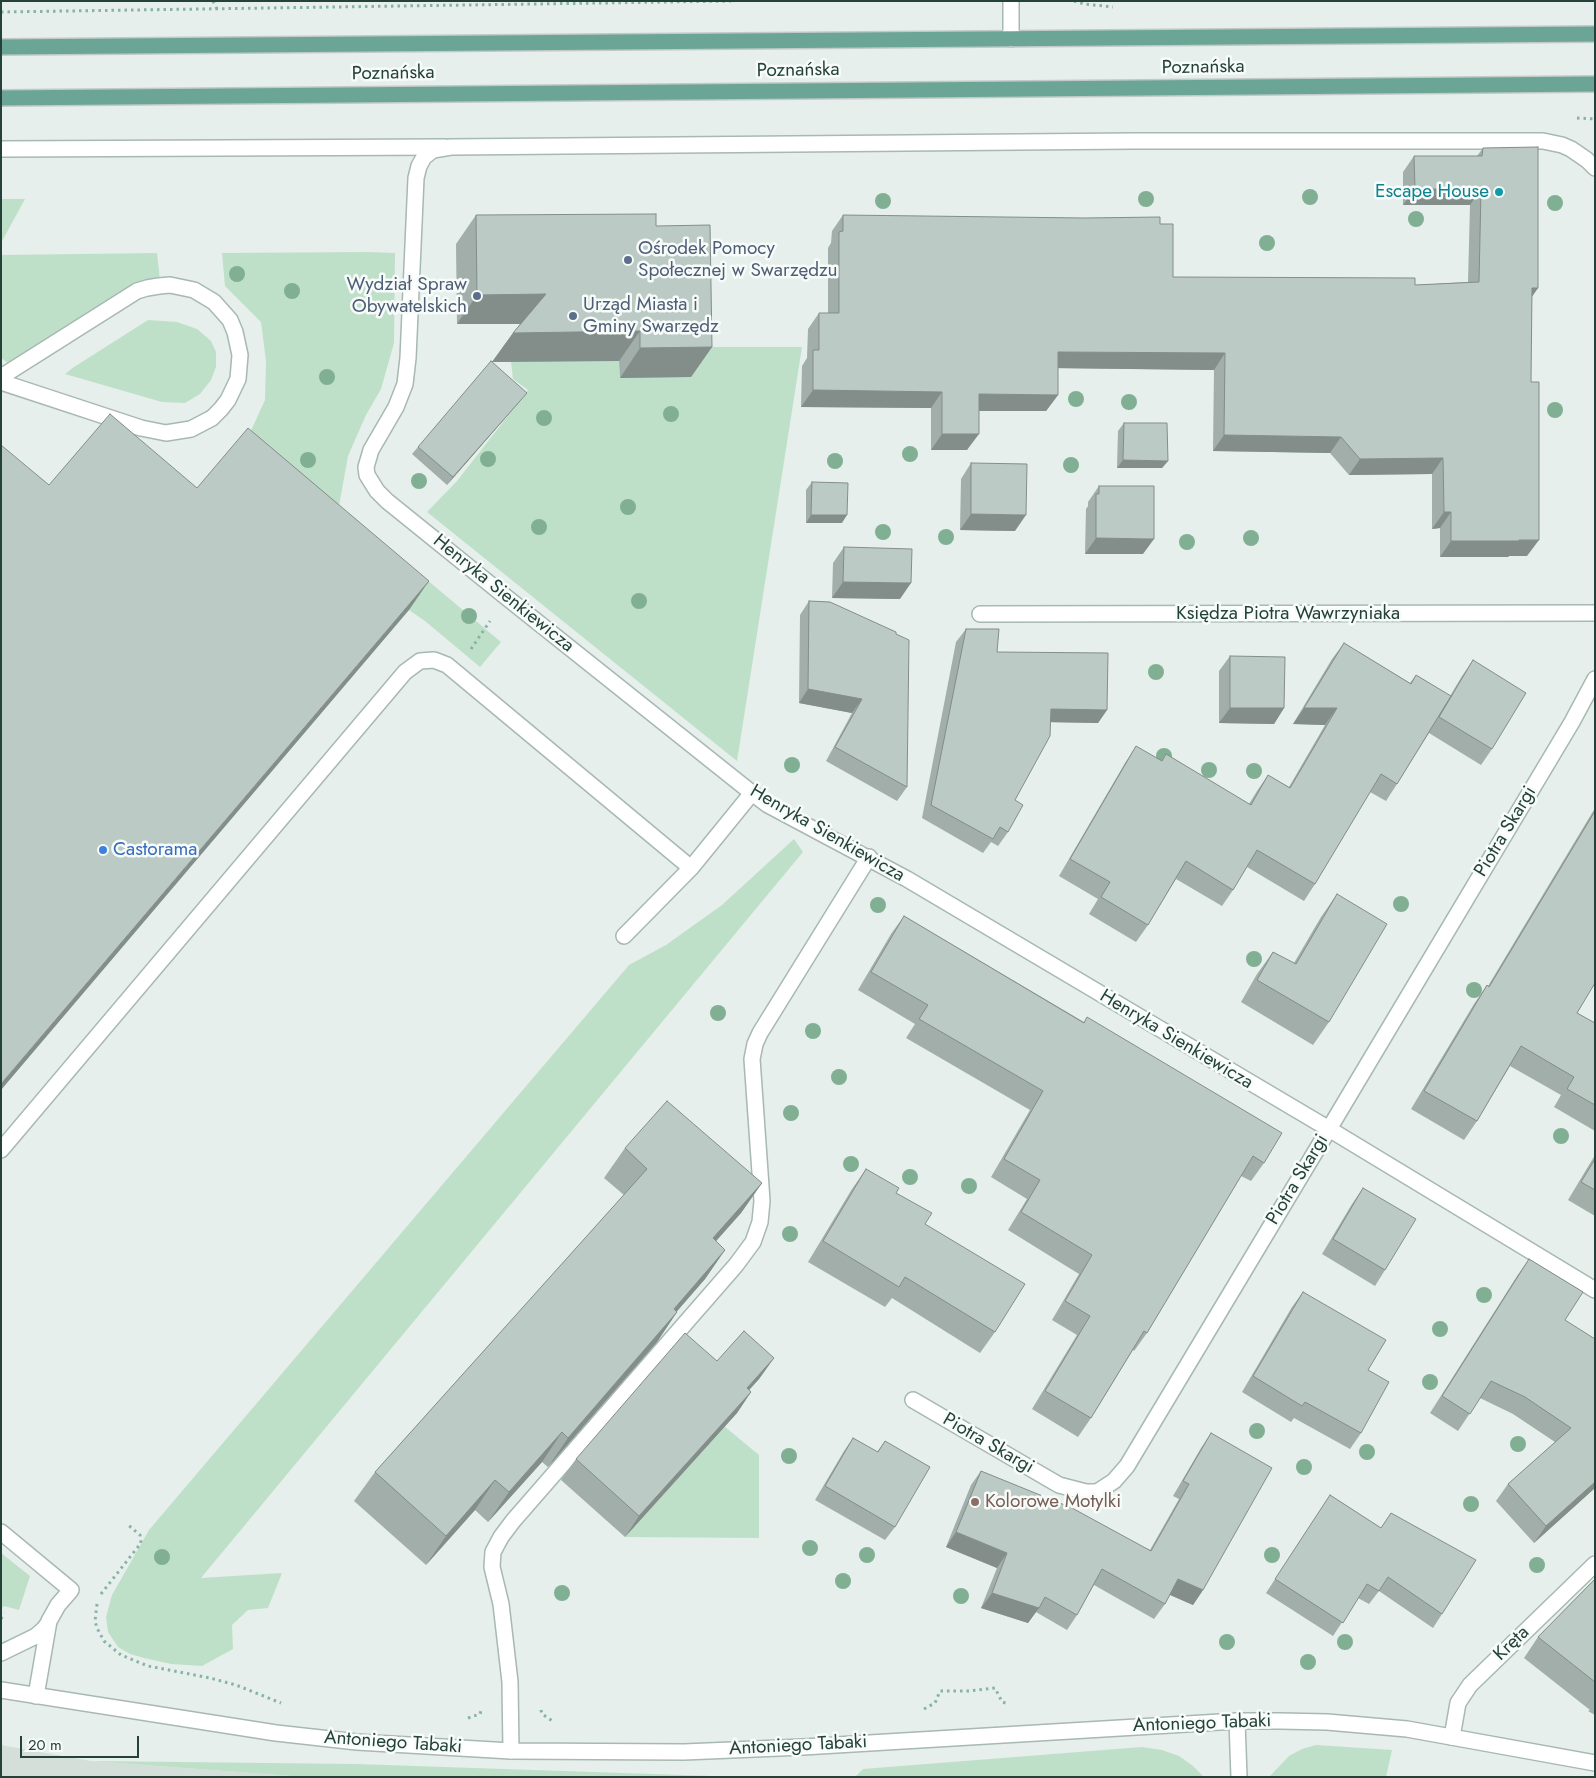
<!DOCTYPE html>
<meta charset="utf-8">
<style>
body{margin:0}
#map{position:relative;width:1596px;height:1778px;overflow:hidden;background:#e6efeb;font-family:Jost,sans-serif}
canvas{display:block}
.frame{position:absolute;inset:0;border:2px solid #24423a;pointer-events:none}
.scale{position:absolute;left:20px;top:1736px;width:119px;height:22px;box-sizing:border-box;border:2px solid #24423a;border-top:0;padding-left:6px;font-size:15px;line-height:18px;white-space:nowrap;color:#24423a;-webkit-text-stroke:4px #f7fbf9;paint-order:stroke}
</style>
<div id="map">
<canvas width="1596" height="1778"></canvas>
<div class="frame"></div>
<div class="scale">20 m</div>
</div>
<script>
const ctx = document.querySelector('canvas').getContext('2d');
ctx.lineJoin = 'round';
function fill(path, color) { ctx.fillStyle = color; ctx.fill(path, 'evenodd'); }
const shape = rows => new Path2D(rows.map(r => 'M' + r).join(''));
function strokePath(path, color, width, dash) { ctx.strokeStyle = color; ctx.lineWidth = width; ctx.lineCap = dash ? 'butt' : 'round'; ctx.setLineDash(dash || []); ctx.stroke(path); }
function drawText(font, color, halo, rows, align = 'center') {
  ctx.font = font + ' Jost,sans-serif'; ctx.lineWidth = 5; ctx.setLineDash([]); ctx.textBaseline = 'middle'; ctx.strokeStyle = halo; ctx.fillStyle = color; for (const [text, x, y, turn = 0] of rows) {
    ctx.save(); ctx.translate(x, y); ctx.rotate((+turn || 0) * Math.PI / 180); ctx.textAlign = isNaN(turn) ? turn : align; if (halo) ctx.strokeText(text, 0, 0); ctx.fillText(text, 0, 0); ctx.restore();
  }
}
fill(shape([
 [1,1745,91,1761,305,1777,1,1777]
]), '#d4dfda');
fill(shape([
 [1,199,25,199,1,243],
 [367,252,395,253,394,343,381,389,366,415,348,456,339,506,501,642,480,667,425,621,409,610,249,435,265,400,266,361,261,322,225,286,222,253],
 [157,253,160,280,11,365,1,358,1,255],
 [148,320,177,322,197,329,211,341,216,352,216,367,211,380,200,394,185,403,162,402,65,374,74,367],
 [692,347,802,347,737,761,427,512,457,481,528,390,513,379,511,362,619,361,620,378,691,377],
 [794,839,803,852,201,1578,282,1573,268,1608,248,1610,232,1625,233,1649,202,1666,171,1664,144,1658,130,1654,118,1647,108,1632,106,1617,112,1595,149,1530,629,965,666,945,722,905],
 [724,1426,759,1455,759,1538,625,1537],
 [1,1553,30,1576,19,1610,4,1606,1,1609],
 [1316,1745,1392,1750,1386,1777,1269,1777,1289,1756,1302,1749],
 [1142,1747,1162,1750,1179,1756,1193,1766,1204,1777,855,1777,863,1769],
 [91,1761,355,1764,742,1777,305,1777]
]), '#bfe0c8');
const service = shape([
 [1,149,445,147],
 [1,377,137,291,147,288,159,286,170,285,194,290,214,302,230,320,235,332,240,355,238,379,228,400,221,409,212,418,191,429,166,433,141,428,1,382],
 [624,936,691,868,752,793],
 [1,1150,405,672,420,661,434,660,447,665,691,868],
 [1,1532,71,1590,58,1605,49,1621,36,1696],
 [1,1653,36,1636,44,1629,49,1622],
 [1237,1721,1239,1777]
]);
const minor = shape([
 [1011,1,1011,39],
 [1595,168,1587,160,1571,149,1562,145,1543,141,1133,141,451,147,433,150,424,157,419,166,416,178,408,358,405,384,396,407,371,450,366,467,367,475,377,491,387,501,506,597,752,793,768,805,907,879,1329,1129,1595,1290],
 [980,614,1595,613],
 [913,1400,1059,1485,1086,1492,1097,1492,1114,1481,1127,1466,1329,1129,1572,722,1595,679],
 [1452,1737,1458,1703,1470,1685,1595,1564],
 [511,1751,510,1682,501,1604,492,1567,493,1552,501,1537,513,1521,736,1265,753,1242,760,1222,762,1201,752,1059,755,1044,760,1033,869,857]
]);
const tertiary = shape([
 [1,1690,276,1733,357,1742,511,1751,684,1752,803,1747,1237,1721,1280,1721,1327,1722,1407,1729,1595,1763]
]);
const primary = shape([
 [1,47,1595,34],
 [1,98,1595,84]
]);
strokePath(service, '#a8b8b2', 18);
strokePath(minor, '#a8b8b2', 18);
strokePath(tertiary, '#a8b8b2', 18);
strokePath(primary, '#c2cac8', 18);
strokePath(shape([
 [213,1,217,9],
 [1074,1,1084,4,1113,7],
 [1,12,734,1],
 [1577,118,1595,119],
 [471,649,490,621],
 [101,1594,141,1543,140,1535,127,1524],
 [97,1604,95,1621,97,1628,104,1641,121,1655,148,1666,210,1678,236,1685,281,1703],
 [1,1619,4,1613],
 [924,1709,935,1703,940,1691,969,1691,995,1688,1002,1702,1009,1704],
 [541,1710,542,1714,554,1722],
 [468,1718,480,1714,481,1711]
]), '#86b3a5', 3, [2.5, 4]);
strokePath(service, '#fff', 15);
strokePath(minor, '#fff', 15);
strokePath(tertiary, '#fff', 15);
strokePath(primary, '#6aa596', 15);
ctx.fillStyle = '#80af93';
for (const [x, y] of [
 [1310,197],
 [1146,199],
 [883,201],
 [1555,203],
 [1416,219],
 [1267,243],
 [237,274],
 [292,291],
 [327,377],
 [1076,399],
 [1129,402],
 [1555,410],
 [671,414],
 [544,418],
 [910,454],
 [488,459],
 [308,460],
 [835,461],
 [1071,465],
 [419,481],
 [628,507],
 [539,527],
 [883,532],
 [946,537],
 [1251,538],
 [1187,542],
 [639,601],
 [469,616],
 [1156,672],
 [1164,756],
 [792,765],
 [1209,770],
 [1254,771],
 [1401,904],
 [878,905],
 [1254,959],
 [1474,990],
 [718,1013],
 [813,1031],
 [839,1077],
 [791,1113],
 [1561,1136],
 [851,1164],
 [910,1177],
 [969,1186],
 [790,1234],
 [1484,1295],
 [1440,1329],
 [1430,1382],
 [1257,1431],
 [1518,1444],
 [1367,1452],
 [789,1456],
 [1304,1467],
 [1471,1504],
 [810,1548],
 [867,1555],
 [1272,1555],
 [162,1557],
 [1537,1565],
 [843,1581],
 [562,1593],
 [961,1596],
 [1227,1642],
 [1345,1642],
 [1308,1662]
]) { ctx.beginPath(); ctx.arc(x, y, 8, 0, 2 * Math.PI); ctx.fill(); }
fill(shape([
 [1483,148,1538,288,1532,296,1527,556,1509,556,1508,557,1440,557,1440,528,1432,529,1432,474,1349,475,1330,453,1213,451,1214,370,1058,368,1058,395,1046,411,979,411,967,450,931,450,931,408,801,407,802,366,807,358,808,329,819,313,828,313,828,248,831,243,832,231,843,215,1160,224,1173,277,1415,285,1468,282,1470,205,1403,205,1403,172,1414,156,1477,156],
 [476,215,656,226,712,347,691,377,620,378,619,361,492,362,521,400,447,485,412,454,418,447,492,362,513,333,520,324,457,324,456,244],
 [1124,423,1168,461,1162,468,1117,468,1118,431],
 [971,463,1015,531,960,530,961,479],
 [812,482,842,523,806,523,806,490],
 [1099,486,1143,554,1085,554,1086,509,1088,506,1088,502],
 [844,547,900,599,832,598,833,563],
 [809,601,907,787,897,801,826,761,852,713,799,703,800,615],
 [966,629,997,652,1107,710,1098,723,1050,722,1015,800,1008,832,998,846,991,842,983,853,922,818,956,642],
 [1344,643,1410,683,1416,675,1450,696,1462,676,1473,660,1492,749,1481,765,1429,733,1397,784,1386,801,1370,792,1315,884,1304,901,1247,867,1233,890,1222,906,1176,879,1148,925,1136,942,1089,914,1098,899,1059,876,1125,763,1136,746,1161,761,1166,754,1249,804,1257,791,1268,775,1289,787,1325,725,1293,724,1332,659],
 [1230,656,1284,708,1274,724,1219,723,1219,671],
 [1595,808,1595,983,1577,1013,1595,1023,1595,1131,1554,1107,1561,1095,1510,1066,1477,1121,1464,1140,1411,1109,1474,1004,1487,985,1488,986],
 [1337,894,1329,1022,1313,1045,1241,1002,1257,974,1273,952,1294,963,1321,917],
 [904,916,1084,1022,1087,1017,1264,1163,1251,1181,1241,1176,1147,1333,1134,1351,1133,1350,1091,1418,1078,1437,1032,1409,1077,1335,1052,1320,1079,1274,1008,1230,1027,1199,991,1177,1030,1110,906,1038,915,1024,858,990,891,934],
 [625,1148,762,1183,741,1213,716,1241,725,1250,705,1279,676,1312,677,1312,657,1342,548,1467,542,1462,488,1522,475,1510,426,1565,354,1501,375,1472,624,1195,604,1178],
 [1595,1155,1595,1216,1568,1200],
 [866,1169,896,1193,925,1224,995,1332,980,1353,892,1298,885,1307,808,1262,852,1189],
 [1363,1188,1385,1270,1375,1286,1322,1254,1352,1204],
 [1529,1259,1565,1320,1595,1488,1534,1543,1496,1501,1508,1484,1555,1442,1513,1414,1480,1398,1458,1431,1430,1413,1517,1276],
 [1303,1292,1368,1370,1361,1433,1350,1449,1294,1418,1291,1422,1242,1392,1292,1307],
 [774,1358,759,1379,749,1390,751,1392,737,1413,625,1537,561,1480,576,1459,717,1361],
 [1211,1433,1203,1590,1193,1605,1170,1595,1165,1604,1154,1619,1094,1585,1077,1615,1067,1630,1036,1612,1028,1623,981,1608,997,1568,946,1547,971,1485,981,1471,1150,1550,1179,1499,1173,1496,1201,1448],
 [853,1438,877,1452,885,1441,895,1527,885,1540,815,1500,844,1451],
 [1330,1495,1381,1528,1391,1513,1442,1614,1433,1628,1379,1591,1369,1604,1358,1598,1333,1636,1266,1593],
 [1595,1579,1595,1715,1588,1711,1590,1710,1524,1658,1538,1637]
]), '#a1aea9');
fill(shape([
 [1415,189,1481,189,1470,205,1403,205],
 [1532,288,1538,288,1527,304],
 [546,294,525,324,457,324,477,295],
 [640,331,619,361,492,362,513,333],
 [712,347,691,377,620,378,640,348],
 [1058,352,1225,353,1214,370,1046,368],
 [813,390,942,392,931,408,801,407],
 [527,393,521,400,447,485,453,477],
 [979,394,1058,395,1046,411,968,411],
 [942,434,979,434,967,450,931,450],
 [1224,435,1341,437,1330,453,1213,451],
 [1443,458,1432,474,1349,475,1360,459],
 [1123,460,1168,461,1162,468,1117,468],
 [1444,512,1451,512,1440,528,1432,529],
 [971,514,1026,515,1015,531,960,530],
 [811,515,847,515,842,523,806,523],
 [1096,538,1154,539,1143,554,1085,554],
 [1539,540,1527,556,1509,556,1508,557,1440,557,1451,541],
 [429,581,409,610,1,1090,1,1084],
 [843,582,911,583,900,599,832,598],
 [808,689,862,699,852,713,799,703],
 [1230,708,1284,708,1274,724,1219,723],
 [1304,708,1337,708,1325,725,1293,724],
 [1051,709,1107,710,1098,723,1041,722],
 [762,1183,741,1213,692,1268,713,1238],
 [725,1250,705,1279,653,1339,674,1309],
 [677,1312,657,1342,548,1467,568,1438],
 [774,1358,759,1379,732,1409,747,1388],
 [751,1392,737,1413,625,1537,639,1516],
 [562,1432,542,1462,488,1522,509,1492],
 [495,1480,475,1510,426,1565,446,1536],
 [1595,1482,1595,1488,1534,1543,1546,1526],
 [956,1532,1007,1553,997,1568,946,1547],
 [1178,1579,1203,1590,1193,1605,1168,1594],
 [992,1593,1039,1608,1028,1623,981,1608]
]), '#838d89');
const building = shape([
 [1538,147,1538,288,1532,288,1531,382,1539,382,1539,540,1519,540,1519,541,1451,541,1451,512,1444,512,1443,458,1360,459,1341,437,1224,435,1225,353,1058,352,1058,395,979,394,979,434,942,434,942,392,813,390,813,350,819,350,819,313,839,313,839,232,843,231,843,215,1084,218,1160,217,1160,224,1173,224,1173,277,1415,278,1415,285,1479,282,1481,189,1415,189,1414,156,1482,156,1483,148,1538,147],
 [656,214,656,226,710,225,712,347,640,348,640,331,513,333,546,294,477,295,476,215,656,214],
 [491,361,527,393,453,477,418,447,491,361],
 [110,414,197,488,248,428,429,581,1,1084,1,445,49,485,110,414],
 [1124,423,1167,423,1168,461,1123,460,1124,423],
 [971,463,1027,464,1026,515,971,514,971,463],
 [812,482,848,483,847,515,811,515,812,482],
 [1099,486,1154,486,1154,539,1096,538,1096,494,1099,494,1099,486],
 [844,547,912,549,911,583,843,582,844,547],
 [809,601,830,602,896,632,896,634,909,640,907,787,835,747,862,699,808,689,809,601],
 [966,629,999,629,997,652,1108,653,1107,710,1051,709,1050,736,1015,800,1023,805,1008,832,1000,827,993,839,931,805,966,629],
 [1344,643,1411,684,1416,675,1451,696,1397,784,1381,774,1315,884,1257,850,1233,890,1186,861,1148,925,1101,897,1110,882,1070,859,1136,746,1162,761,1166,754,1251,805,1268,775,1290,788,1337,708,1304,708,1344,643],
 [1230,656,1285,657,1284,708,1230,708,1230,656],
 [1473,660,1526,693,1492,749,1439,717,1473,660],
 [1595,811,1595,983,1577,1013,1595,1023,1595,1105,1567,1089,1574,1077,1521,1046,1477,1121,1424,1091,1487,985,1489,987,1595,811],
 [1337,894,1387,924,1329,1022,1257,980,1273,952,1296,964,1337,894],
 [904,916,1084,1023,1087,1017,1282,1133,1264,1163,1253,1156,1147,1333,1144,1331,1091,1418,1045,1391,1090,1316,1065,1301,1092,1255,1021,1212,1040,1180,1004,1159,1043,1091,919,1019,928,1005,871,972,904,916],
 [667,1101,762,1183,713,1238,725,1250,674,1309,677,1312,568,1438,562,1432,509,1492,495,1480,446,1536,375,1472,647,1169,625,1148,667,1101],
 [1595,1159,1595,1190,1581,1182,1595,1159],
 [866,1169,899,1188,896,1193,932,1213,925,1224,1025,1284,995,1332,905,1277,899,1287,823,1241,866,1169],
 [1363,1188,1416,1219,1385,1270,1333,1239,1363,1188],
 [1529,1259,1583,1292,1565,1320,1595,1339,1595,1482,1546,1526,1508,1484,1571,1428,1525,1397,1491,1381,1470,1414,1442,1396,1529,1259],
 [1303,1292,1386,1340,1368,1370,1389,1382,1361,1433,1305,1402,1302,1406,1253,1376,1303,1292],
 [744,1331,774,1358,747,1388,751,1392,639,1516,576,1459,685,1333,717,1361,744,1331],
 [1211,1433,1272,1468,1203,1590,1178,1579,1165,1604,1102,1569,1077,1615,1045,1597,1039,1608,992,1593,1007,1553,956,1532,981,1471,1072,1508,1151,1551,1189,1484,1183,1481,1211,1433],
 [853,1438,878,1452,885,1441,930,1467,895,1527,825,1486,853,1438],
 [1330,1495,1381,1528,1391,1513,1476,1560,1442,1614,1388,1577,1379,1591,1367,1584,1343,1623,1275,1579,1330,1495],
 [1595,1579,1595,1682,1538,1637,1595,1579]
]);
fill(building, '#bbcac4');
strokePath(building, '#838d89', 1);
for (const [x, y, r, color] of [
 [1499,192,5,"#0f9aa8"],
 [628,260,5,"#5c6f8a"],
 [477,296,5,"#5c6f8a"],
 [573,316,5,"#5c6f8a"],
 [103,850,5,"#3f7fe0"],
 [975,1502,5,"#8d6e63"]
]) { const dot = new Path2D(); dot.arc(x, y, r, 0, 2 * Math.PI); ctx.fillStyle = color; ctx.fill(dot); strokePath(dot, '#f7fbf9', 2); }
drawText('19px', '#24423a', '#f7fbf9', [
 ["Poznańska",1203,68,-1],
 ["Poznańska",798,71,-1],
 ["Poznańska",393,74,-1],
 ["Henryka Sienkiewicza",503,594,39],
 ["Księdza Piotra Wawrzyniaka",1288,614],
 ["Piotra Skargi",1506,832,-59],
 ["Henryka Sienkiewicza",827,834,30],
 ["Henryka Sienkiewicza",1176,1040,31],
 ["Piotra Skargi",1298,1180,-59],
 ["Piotra Skargi",988,1444,30],
 ["Kręta",1512,1644,-44],
 ["Antoniego Tabaki",1202,1724,-2],
 ["Antoniego Tabaki",393,1743,4],
 ["Antoniego Tabaki",798,1746,-3]
]);
drawText('19px', '#0d838f', '#f7fbf9', [
 ["Escape House",1489,192]
], 'right');
drawText('19px', '#4e5e75', '#f7fbf9', [
 ["Ośrodek Pomocy",638,249],
 ["Społecznej w Swarzędzu",638,271],
 ["Wydział Spraw",467,285,"right"],
 ["Obywatelskich",467,307,"right"],
 ["Urząd Miasta i",583,305],
 ["Gminy Swarzędz",583,327]
], 'left');
drawText('19px', '#366cbe', '#f7fbf9', [
 ["Castorama",113,850]
], 'left');
drawText('19px', '#785e54', '#f7fbf9', [
 ["Kolorowe Motylki",985,1502]
], 'left');
</script>
